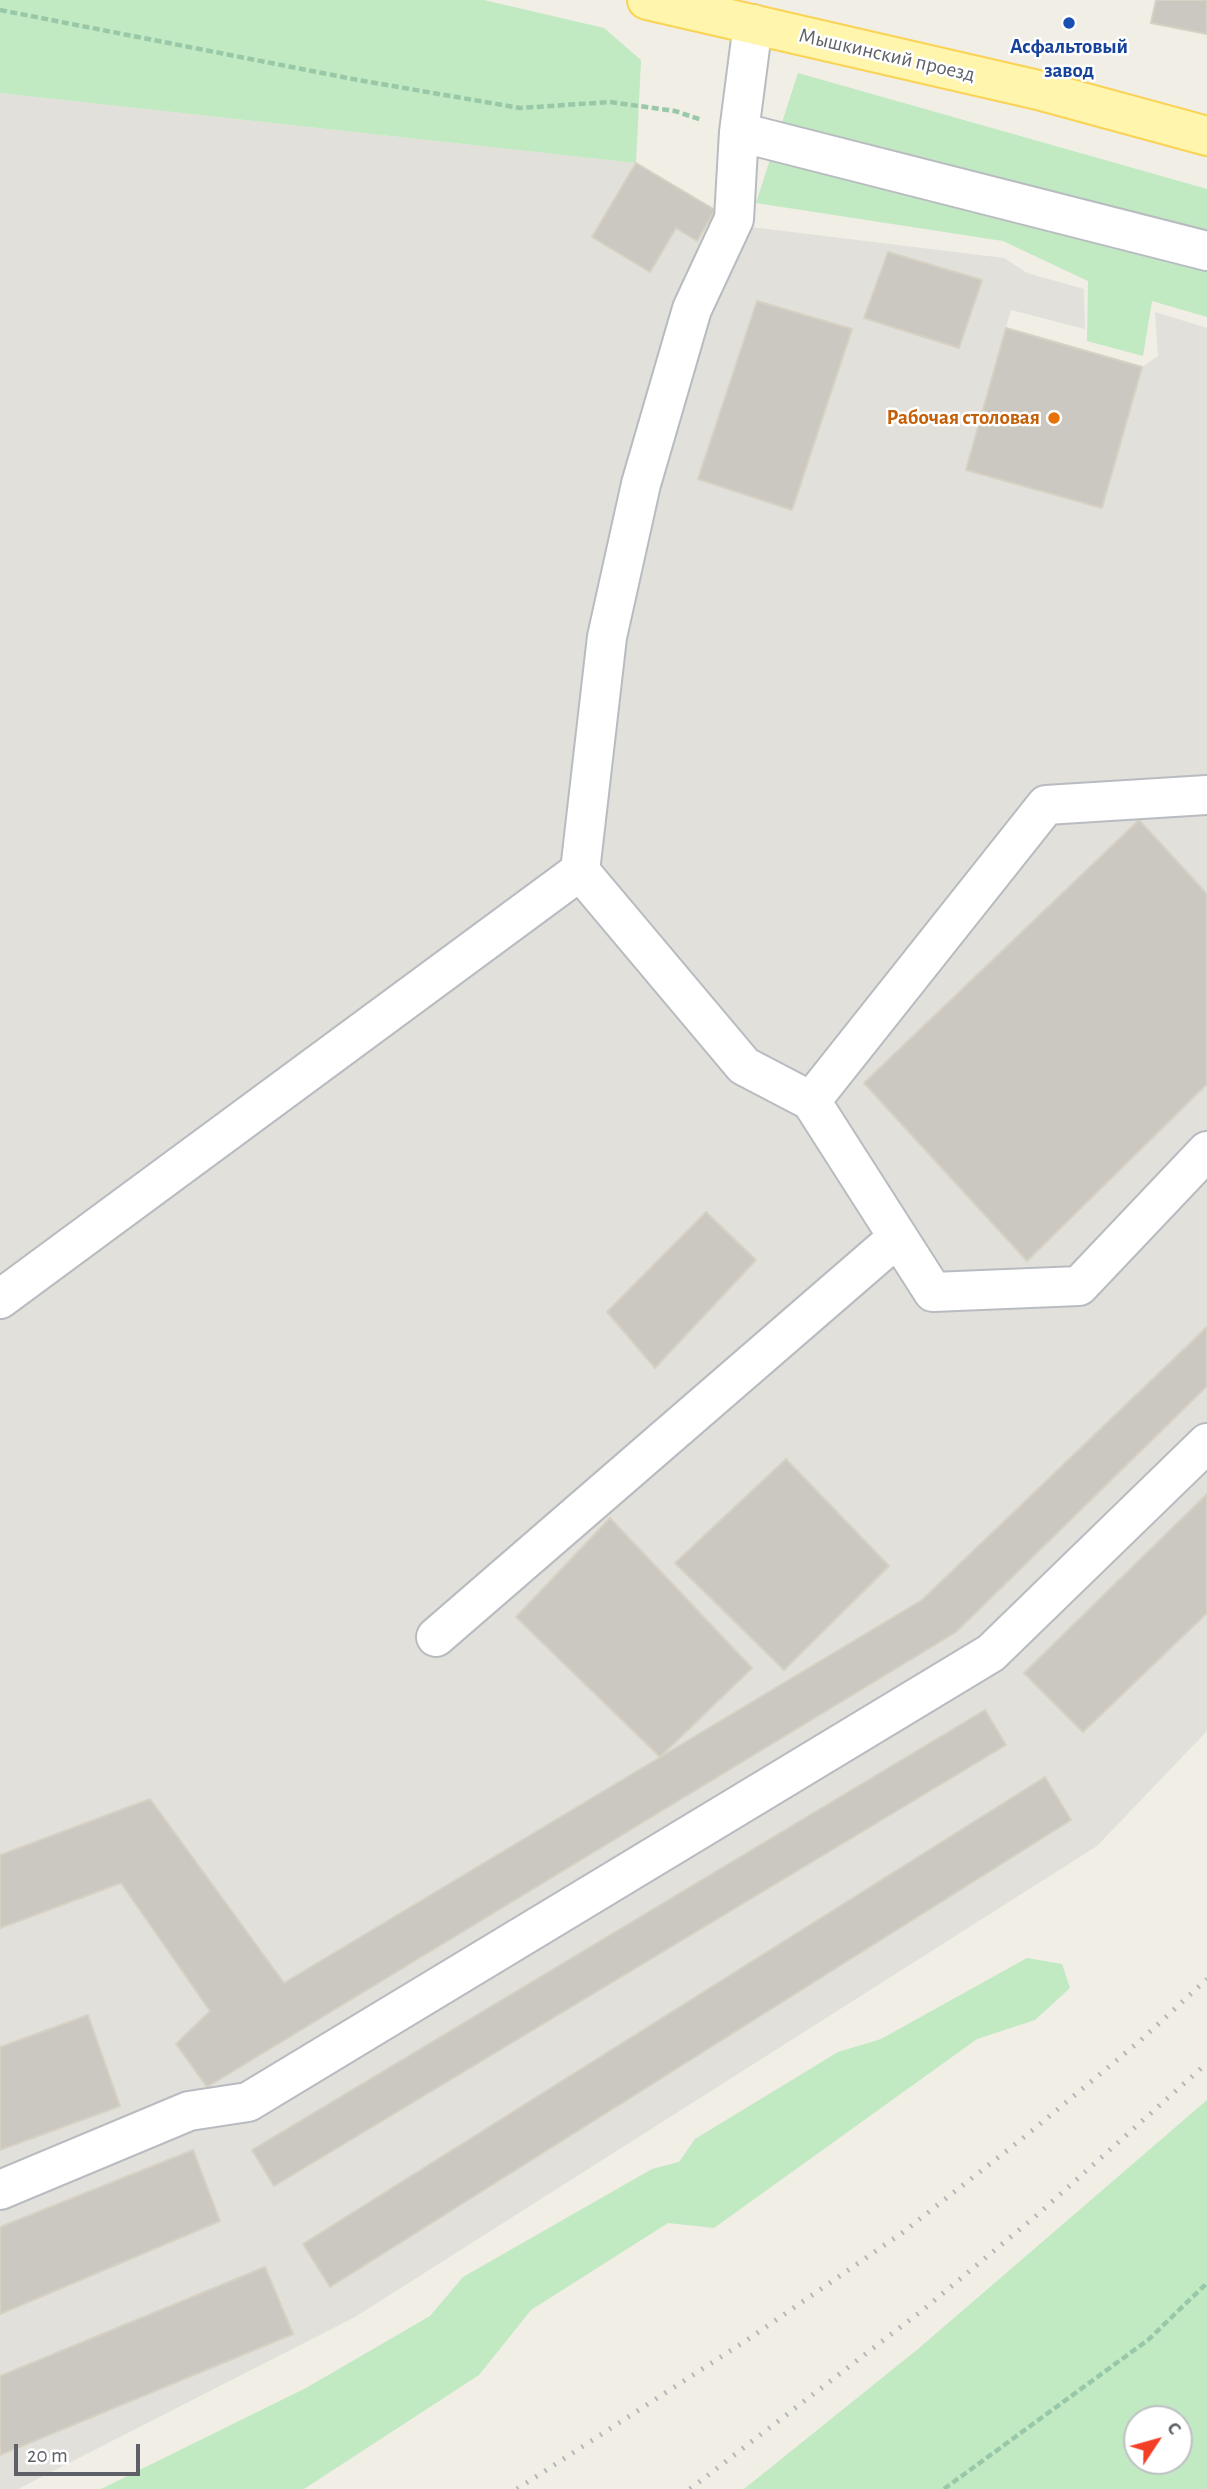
<!DOCTYPE html>
<meta charset="utf-8">
<style>
body{margin:0}
#map{position:relative;width:1207px;height:2489px;overflow:hidden;background:#f0eee5;font-family:"Alegreya Sans",sans-serif}
canvas{display:block}
.north{position:absolute;left:1123px;top:2405px;width:70px;height:70px;box-sizing:border-box;background:#fff;border:2px solid #bec0c2;border-radius:50%;rotate:54deg;font-size:19px;font-weight:700;line-height:28px;text-align:center;color:#5d6167}
.north::after{content:'';display:block;margin:auto;width:24px;height:32px;background:#f43f27;clip-path:polygon(50% 0,100% 100%,50% 72%,0 100%)}
.scale{position:absolute;left:14px;top:2444px;width:126px;height:32px;box-sizing:border-box;border:4px solid #5d6167;border-top:0;padding-left:9px;font-size:21px;line-height:24px;white-space:nowrap;color:#5d6167;-webkit-text-stroke:5px #fff;paint-order:stroke}
</style>
<div id="map">
<canvas width="1207" height="2489"></canvas>
<div class="north">С</div>
<div class="scale">20 m</div>
</div>
<script>
const ctx = document.querySelector('canvas').getContext('2d');
ctx.lineJoin = 'round';
function fill(path, color) { ctx.fillStyle = color; ctx.fill(path, 'evenodd'); }
const shape = rows => new Path2D(rows.map(r => 'M' + r).join(''));
function strokePath(path, color, width, dash) { ctx.strokeStyle = color; ctx.lineWidth = width; ctx.lineCap = dash ? 'butt' : 'round'; ctx.setLineDash(dash || []); ctx.stroke(path); }
function drawText(font, color, halo, rows, align = 'center') {
  ctx.font = font + ' "Alegreya Sans",sans-serif'; ctx.lineWidth = 5; ctx.setLineDash([]); ctx.textBaseline = 'middle'; ctx.strokeStyle = halo; ctx.fillStyle = color; for (const [text, x, y, turn = 0] of rows) {
    ctx.save(); ctx.translate(x, y); ctx.rotate((+turn || 0) * Math.PI / 180); ctx.textAlign = isNaN(turn) ? turn : align; if (halo) ctx.strokeText(text, 0, 0); ctx.fillText(text, 0, 0); ctx.restore();
  }
}
fill(shape([
 [0,93,636,163,715,210,751,227,1004,258,1027,273,1084,289,1085,329,1011,310,966,469,1102,508,1142,367,1158,356,1155,312,1207,328,1207,1731,1097,1846,355,2317,18,2489,0,2489]
]), '#e1e0da');
fill(shape([
 [0,0,484,0,604,28,641,60,636,163,0,93],
 [798,73,1207,189,1207,317,1152,301,1143,356,1087,341,1088,281,1003,241,756,203],
 [1027,1958,1062,1964,1070,1988,1035,2020,977,2039,714,2228,668,2223,531,2310,479,2375,304,2489,101,2489,306,2388,430,2316,463,2277,652,2169,679,2162,695,2139,838,2052,881,2039],
 [1207,2100,1207,2489,744,2489,918,2349],
 [1137,2419,1179,2419,1179,2461,1137,2461]
]), '#c1e9c2');
const building = shape([
 [1156,0,1207,0,1207,34,1151,23,1156,0],
 [636,163,715,210,697,241,676,228,650,272,592,237,636,163],
 [888,252,982,280,959,348,864,318,888,252],
 [757,301,852,329,792,510,698,479,757,301],
 [1006,328,1142,367,1102,508,966,470,1006,328],
 [1139,820,1207,894,1207,1084,1027,1261,864,1083,1139,820],
 [706,1212,756,1260,655,1368,607,1312,706,1212],
 [1207,1327,1207,1386,956,1632,207,2087,176,2044,210,2011,121,1883,0,1928,0,1855,150,1799,284,1983,922,1600,1207,1327],
 [786,1459,889,1566,784,1670,675,1563,786,1459],
 [1207,1494,1207,1613,1083,1732,1024,1673,1207,1494],
 [610,1518,752,1668,660,1757,516,1617,610,1518],
 [985,1710,1006,1745,274,2186,252,2150,985,1710],
 [1045,1777,1071,1820,330,2287,303,2244,1045,1777],
 [88,2015,120,2106,0,2150,0,2047,88,2015],
 [193,2150,220,2221,0,2314,0,2227,193,2150],
 [265,2267,293,2334,0,2455,0,2376,265,2267]
]);
fill(building, '#cbc8c2');
strokePath(building, '#d6d1c3', 2);
const minor = shape([
 [753,24,739,132,1207,251],
 [739,132,734,219,692,309,641,484,607,637,580,871,744,1066,811,1101],
 [1207,795,1046,805,811,1101,933,1292,1079,1286,1207,1151],
 [0,1299,580,871],
 [436,1637,898,1237],
 [0,2190,189,2111,248,2102,991,1653,1207,1443]
]);
const major = shape([
 [647,0,1038,90,1207,136]
]);
strokePath(minor, '#b8bbc0', 42);
strokePath(major, '#fad254', 42);
strokePath(shape([
 [0,10,358,80,520,108,610,102,675,111,702,120],
 [944,2489,1148,2340,1207,2283]
]), '#98c8a8', 4.5, [7, 3.5]);
strokePath(minor, '#fff', 38);
strokePath(major, '#fff5ac', 38);
strokePath(shape([
 [517,2489,750,2338,902,2233,1028,2134,1141,2040,1207,1979],
 [690,2489,924,2309,1037,2215,1207,2063]
]), '#b6b7b8', 5, [2, 9]);
for (const [x, y, r, color] of [
 [1069,23,7,"#1a4fb4"],
 [1054,418,7,"#e8710a"]
]) { const dot = new Path2D(); dot.arc(x, y, r, 0, 2 * Math.PI); ctx.fillStyle = color; ctx.fill(dot); strokePath(dot, '#fff', 2.5); }
drawText('bold 21px', '#164399', '#fff', [
 ["Асфальтовый",1069,47],
 ["завод",1069,71]
]);
drawText('21px', '#5d6167', '#fff', [
 ["Мышкинский проезд",887,55,13]
]);
drawText('bold 21px', '#c56008', '#fff', [
 ["Рабочая столовая",1040,418]
], 'right');
</script>
